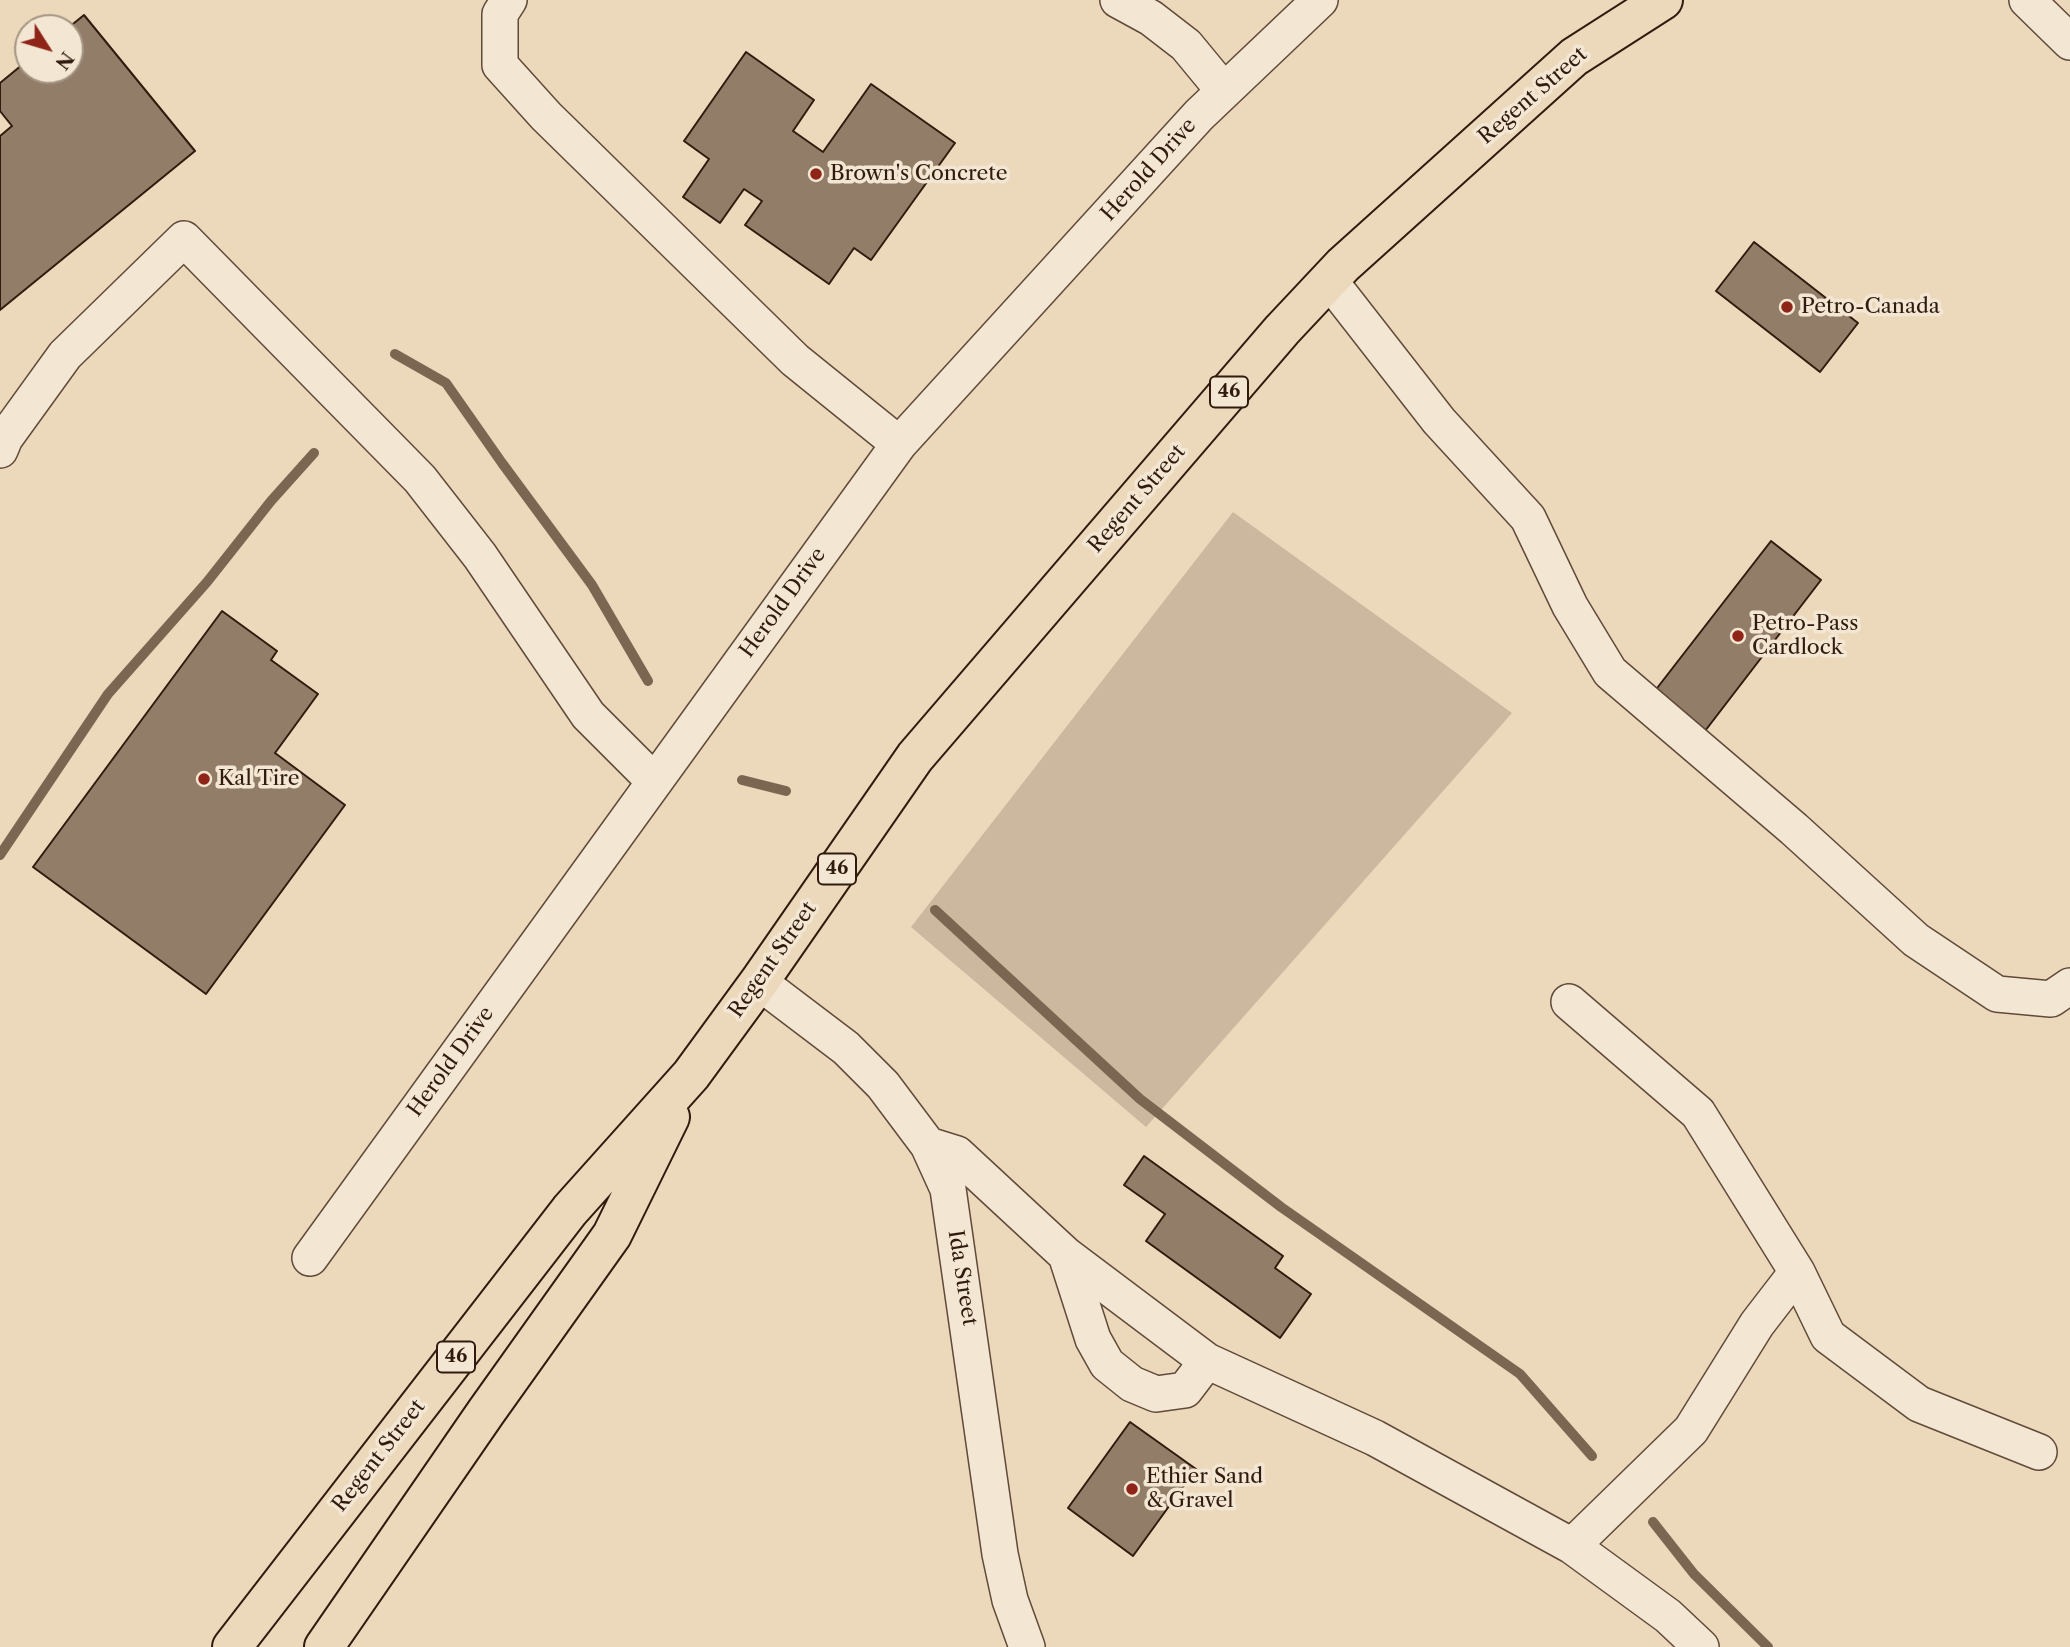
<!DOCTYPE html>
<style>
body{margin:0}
#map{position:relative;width:2070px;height:1647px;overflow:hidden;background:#ecd8bb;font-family:"Libre Caslon Text",serif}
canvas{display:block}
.north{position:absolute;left:14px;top:14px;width:70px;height:70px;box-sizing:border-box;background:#f3e6d3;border:2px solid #a59584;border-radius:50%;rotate:127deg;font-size:19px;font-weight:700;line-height:28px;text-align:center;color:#311b0e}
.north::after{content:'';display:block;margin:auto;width:24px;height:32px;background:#8f2418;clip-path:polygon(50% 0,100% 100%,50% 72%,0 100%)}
</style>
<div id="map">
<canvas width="2070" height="1647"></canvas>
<div class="north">N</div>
</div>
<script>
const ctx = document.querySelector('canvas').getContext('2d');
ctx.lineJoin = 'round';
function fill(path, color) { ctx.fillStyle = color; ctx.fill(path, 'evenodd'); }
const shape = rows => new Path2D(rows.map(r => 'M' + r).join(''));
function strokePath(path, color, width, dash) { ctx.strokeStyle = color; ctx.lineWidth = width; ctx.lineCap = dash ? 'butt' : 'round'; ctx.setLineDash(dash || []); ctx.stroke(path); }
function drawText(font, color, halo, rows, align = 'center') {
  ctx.font = font + ' "Libre Caslon Text",serif'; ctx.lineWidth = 7; ctx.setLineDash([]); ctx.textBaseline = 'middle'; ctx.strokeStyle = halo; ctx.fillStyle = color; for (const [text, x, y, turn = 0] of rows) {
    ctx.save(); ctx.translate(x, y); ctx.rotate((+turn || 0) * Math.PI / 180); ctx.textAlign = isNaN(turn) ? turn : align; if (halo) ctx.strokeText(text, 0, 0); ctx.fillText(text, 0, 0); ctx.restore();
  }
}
fill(shape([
 [1233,512,1512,713,1146,1127,911,927]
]), '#ccb89e');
strokePath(shape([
 [395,354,446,383,502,463,592,585,648,681],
 [742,780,786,791],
 [0,855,108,694,207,582,271,501,314,453],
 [935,910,1140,1099,1281,1207,1520,1374,1592,1456],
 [1653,1522,1694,1574,1768,1647]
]), '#7b6652', 10);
const building = shape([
 [84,15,195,151,0,310,0,136,12,126,0,111,0,83,28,60,28,70,70,70,70,28,68,28,84,15],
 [746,52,814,100,793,131,823,152,871,84,955,143,871,260,854,248,829,284,745,225,762,201,744,189,720,223,683,197,709,159,684,141,746,52],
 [1754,242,1858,323,1820,372,1716,291,1754,242],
 [1771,541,1821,580,1705,731,1654,692,1771,541],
 [222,611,277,651,271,660,318,694,275,753,345,805,206,994,33,867,222,611],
 [1144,1156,1283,1256,1275,1268,1311,1294,1280,1338,1146,1241,1165,1214,1124,1185,1144,1156],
 [1130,1422,1196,1469,1133,1556,1068,1508,1130,1422]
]);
fill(building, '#927d68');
strokePath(building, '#311b0e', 2);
const minor = shape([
 [509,0,500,14,500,65,546,116,795,360,899,444],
 [1118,0,1151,18,1186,45,1224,91],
 [2027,0,2070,42],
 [1329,280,1439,421,1528,518,1570,606,1610,672,1794,829,1916,940,1997,994,2051,999,2070,986],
 [0,450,5,438,65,355,184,239,420,479,480,556,588,715,654,781],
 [759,982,846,1048,883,1085,928,1145,948,1189,1000,1554,1010,1600,1027,1647],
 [1569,1002,1698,1113,1797,1272,1757,1324,1691,1430,1572,1546],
 [928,1145,957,1154,1066,1255,1207,1361,1375,1438,1572,1546,1668,1616,1701,1647],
 [1066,1255,1093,1339,1107,1364,1132,1384,1156,1394,1185,1390,1207,1361],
 [310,1258,899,444,1199,115,1320,0],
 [1797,1272,1828,1336,1919,1404,2039,1452]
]);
const major = shape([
 [232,1647,570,1210,691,1075,759,982,915,757,1282,330,1343,265,1574,57,1663,0],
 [324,1647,486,1412,612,1235,670,1117]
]);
strokePath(minor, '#604a39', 38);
strokePath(major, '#311b0e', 42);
strokePath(minor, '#f3e6d3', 35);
strokePath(major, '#ecd8bb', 38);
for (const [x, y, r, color] of [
 [816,174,7,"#8f2418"],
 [1787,307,7,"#8f2418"],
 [1738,636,7,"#8f2418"],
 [204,779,7,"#8f2418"],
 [1132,1489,7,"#8f2418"]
]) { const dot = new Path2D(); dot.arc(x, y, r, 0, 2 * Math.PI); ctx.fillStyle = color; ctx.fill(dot); strokePath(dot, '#f3e6d3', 2.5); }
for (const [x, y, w] of [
 [1229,392,38],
 [837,869,38],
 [456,1357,38]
]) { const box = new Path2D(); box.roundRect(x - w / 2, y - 15.5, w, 31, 5); ctx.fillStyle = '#f3e6d3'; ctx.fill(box); strokePath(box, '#311b0e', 2); }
drawText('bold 19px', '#311b0e', null, [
 ["46",1229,392],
 ["46",837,869],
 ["46",456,1357]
]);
drawText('21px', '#311b0e', '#f3e6d3', [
 ["Regent Street",1533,96,-41],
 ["Herold Drive",1149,170,-48],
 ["Regent Street",1137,499,-49],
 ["Herold Drive",783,603,-54],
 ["Regent Street",773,960,-55],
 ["Herold Drive",451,1062,-54],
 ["Ida Street",962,1278,81],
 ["Regent Street",379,1456,-52]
]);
drawText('21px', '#311b0e', '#f3e6d3', [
 ["Brown's Concrete",830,174],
 ["Petro-Canada",1801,307],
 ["Petro-Pass",1752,624],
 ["Cardlock",1752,648],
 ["Kal Tire",218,779],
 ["Ethier Sand",1146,1477],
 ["& Gravel",1146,1501]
], 'left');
</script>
